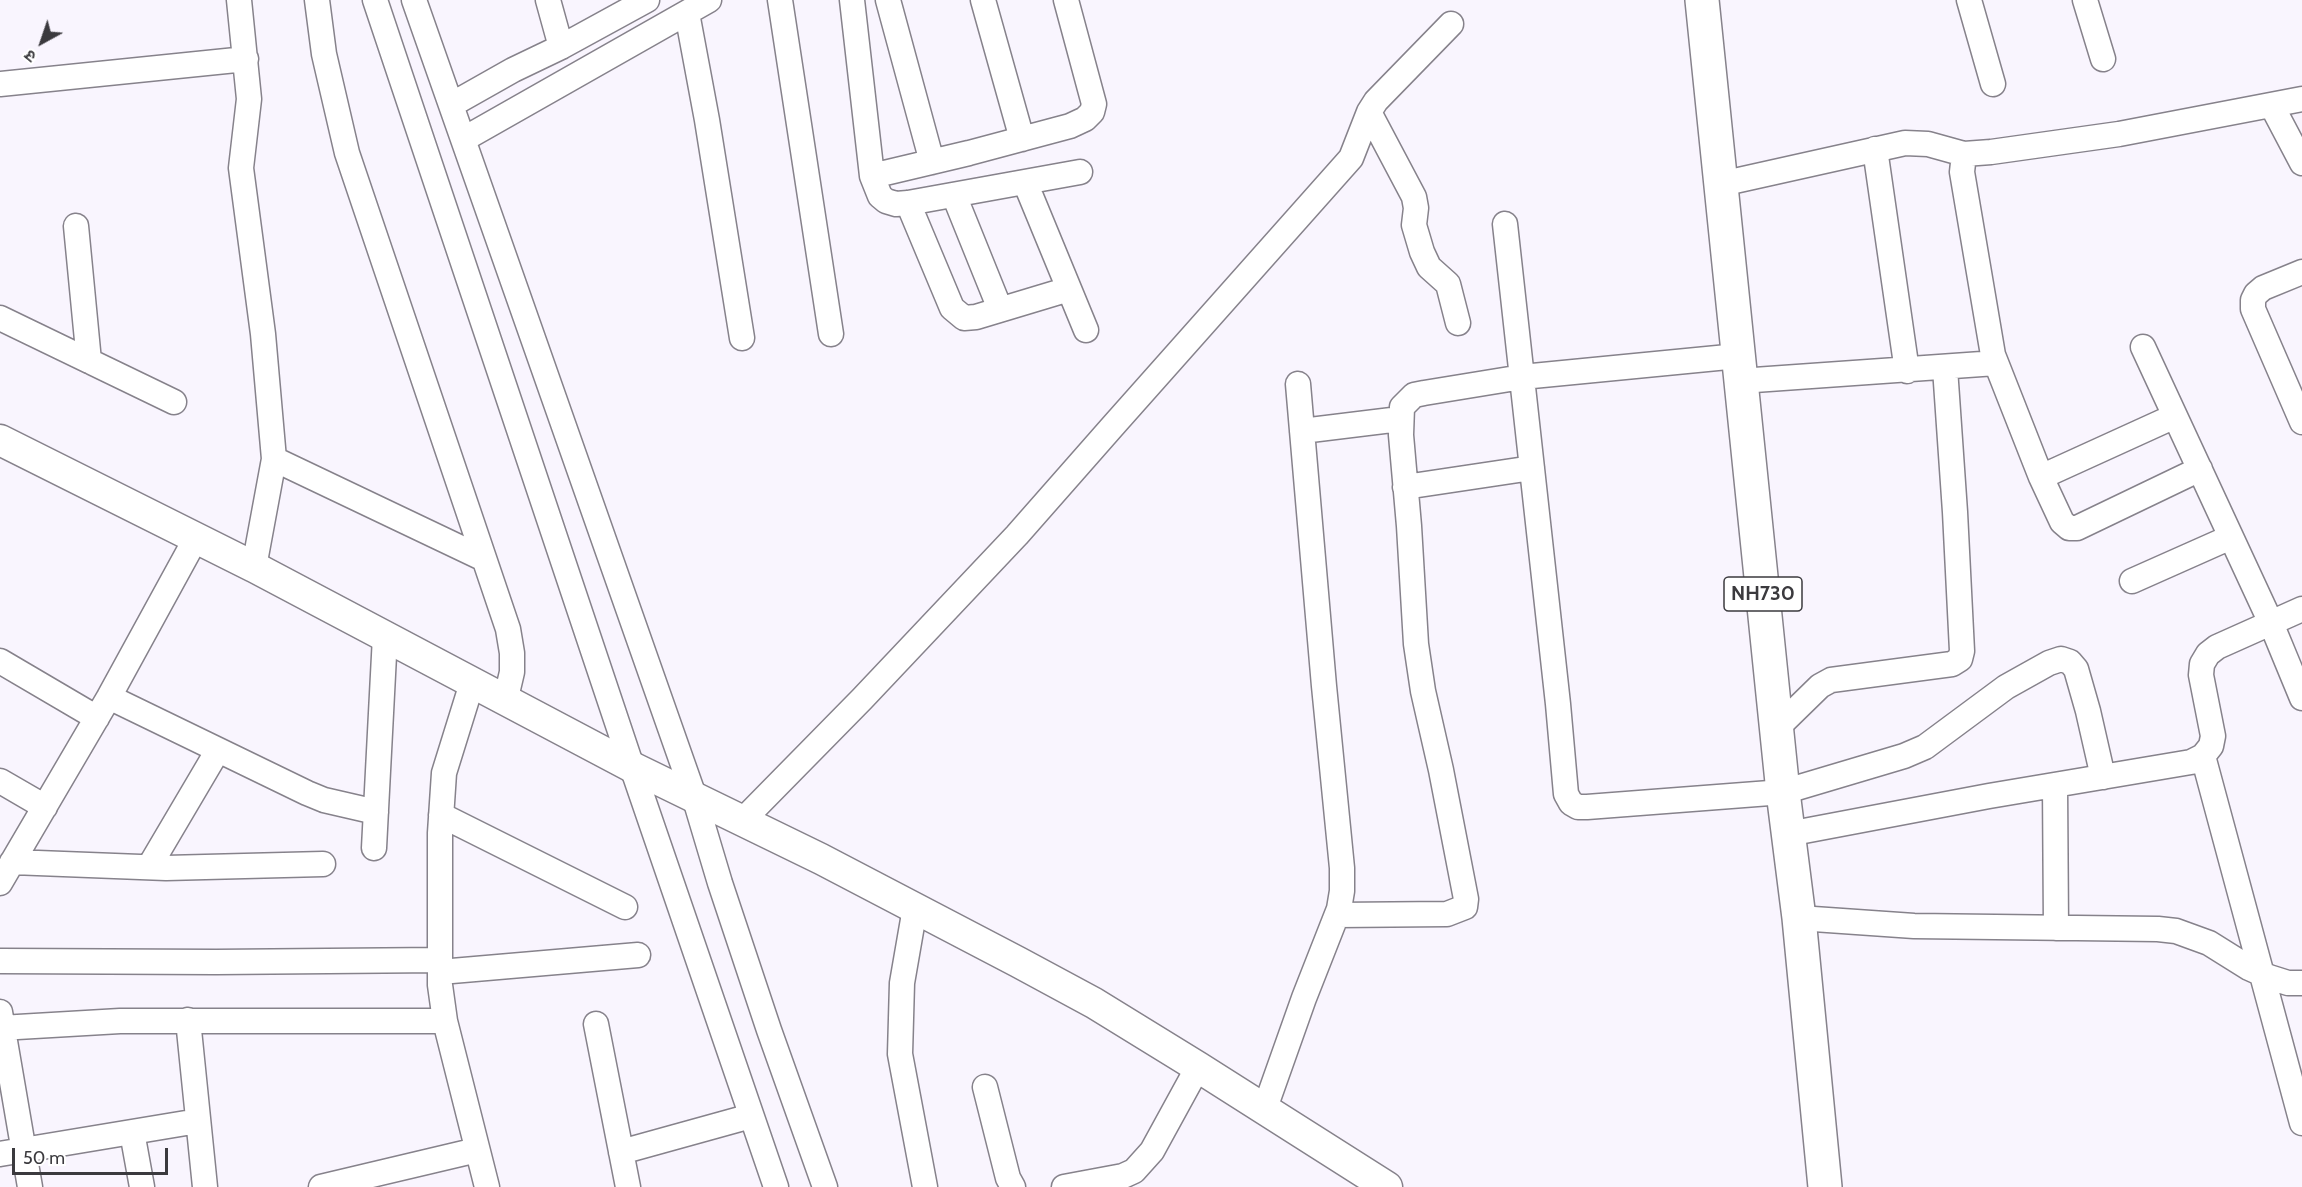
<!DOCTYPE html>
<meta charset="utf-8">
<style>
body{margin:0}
#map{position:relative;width:2302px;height:1187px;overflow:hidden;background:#f9f5fe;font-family:Cabin,"Noto Sans Devanagari",sans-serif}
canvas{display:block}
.north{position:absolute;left:12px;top:12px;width:60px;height:60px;-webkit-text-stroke:4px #fff;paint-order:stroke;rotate:220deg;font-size:16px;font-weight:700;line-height:24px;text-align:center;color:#3b3a3e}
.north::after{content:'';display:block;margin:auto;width:21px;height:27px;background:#3b3a3e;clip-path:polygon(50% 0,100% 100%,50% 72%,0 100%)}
.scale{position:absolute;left:12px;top:1148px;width:156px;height:27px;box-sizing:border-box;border:3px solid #3b3a3e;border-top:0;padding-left:8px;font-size:18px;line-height:21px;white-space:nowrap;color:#3b3a3e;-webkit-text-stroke:4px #fff;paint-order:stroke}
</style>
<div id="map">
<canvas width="2302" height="1187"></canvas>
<div class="north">उ</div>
<div class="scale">50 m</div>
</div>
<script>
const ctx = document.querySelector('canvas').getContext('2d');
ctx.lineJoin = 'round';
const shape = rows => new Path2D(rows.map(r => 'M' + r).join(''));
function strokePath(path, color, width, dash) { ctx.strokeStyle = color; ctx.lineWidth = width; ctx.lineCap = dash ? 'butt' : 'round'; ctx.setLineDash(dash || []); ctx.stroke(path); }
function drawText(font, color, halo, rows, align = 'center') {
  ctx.font = font + ' Cabin,sans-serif'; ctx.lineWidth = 5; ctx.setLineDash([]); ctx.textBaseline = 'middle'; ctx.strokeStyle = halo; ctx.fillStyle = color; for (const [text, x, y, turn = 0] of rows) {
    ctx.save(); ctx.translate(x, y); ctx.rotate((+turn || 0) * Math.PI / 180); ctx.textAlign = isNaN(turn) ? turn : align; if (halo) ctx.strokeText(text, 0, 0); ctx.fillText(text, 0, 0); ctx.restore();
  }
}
const minor = shape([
 [239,0,249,99,241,168,263,334,274,459,254,567],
 [317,0,324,54,347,153,508,629,512,653,512,672,505,702],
 [375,0,632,767,776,1187],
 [414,0,694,796,720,883,769,1030,825,1187],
 [548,0,561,47],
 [780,0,831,334],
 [852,0,872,176,880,196,886,201,896,204,908,203,1080,172],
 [888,0,932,162],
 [983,0,1022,139],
 [1969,0,1993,84],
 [2085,0,2103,59],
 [687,13,707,120,742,338],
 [0,84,246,59],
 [451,105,513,70,561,47,647,0],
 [2272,106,2302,163],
 [1369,112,1414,197,1416,208,1414,225,1422,252,1429,267,1448,284,1458,323],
 [464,139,709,0],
 [1875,149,1907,371],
 [1964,154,1962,172,1993,355,2041,477,2062,522,2069,528,2077,528,2200,469],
 [872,176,969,153,1070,126,1085,119,1092,112,1094,104,1066,0],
 [1025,182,1086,330],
 [1721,184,1905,143,1928,144,1964,154,1991,152,2119,134,2302,99],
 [954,195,1000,309],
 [908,203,952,308,964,318,976,317,1069,289],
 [1505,224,1558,704,1566,794,1571,803,1578,807,1587,807,1783,792,1904,756,1925,747,2006,687,2049,663,2061,659,2070,662,2076,669,2088,711,2103,777],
 [76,226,89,361],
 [2302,272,2263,288,2256,294,2253,300,2253,309,2302,422],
 [0,318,174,402],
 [2143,347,2271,623,2302,698],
 [1740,381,1996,363],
 [1302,431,1400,419],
 [274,459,484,559],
 [2041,477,2175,416],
 [1405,487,1532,468],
 [2132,581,2231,537],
 [0,661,97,718],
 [472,683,444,773,440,833,440,985,445,1021,487,1187],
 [109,697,307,793,324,800,376,812],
 [1778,727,1820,686,1831,680,1952,664,1960,659,1962,651,1955,512,1945,368],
 [2203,756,2302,1123],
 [0,781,45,807],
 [2055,785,2056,928],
 [441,815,625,907],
 [743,820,862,699,1017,535,1112,427,1351,158,1369,112,1376,101,1451,24],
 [1788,834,1989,796,2191,762,2203,756,2211,746,2213,736,2201,675,2202,664,2208,654,2217,647,2302,609],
 [374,848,385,636],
 [12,862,166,868,323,864],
 [149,867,218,750],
 [0,883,109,697,196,538],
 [915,908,902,983,900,1054,925,1187],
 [1337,915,1447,914,1465,907,1466,899,1441,770,1423,691,1416,644,1409,526,1401,435,1402,407,1414,395,1424,393,1522,377,1738,356],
 [1799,918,1914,926,2158,929,2176,931,2209,943,2249,968,2269,977,2288,983,2302,983],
 [0,961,216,962,440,960],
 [440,972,638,955],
 [0,1012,30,1187],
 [188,1020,205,1187],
 [596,1024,628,1187],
 [0,1028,120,1021,445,1021],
 [985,1087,1008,1178,1013,1187],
 [1265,1108,1304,998,1339,909,1342,891,1342,868,1324,686,1298,384],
 [132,1132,142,1187],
 [621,1152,751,1116],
 [0,1154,198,1121],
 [321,1187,477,1150],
 [1064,1187,1123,1176,1134,1171,1152,1151,1198,1067]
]);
const major = shape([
 [0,440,254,567,632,767,821,859,1018,962,1094,1003,1198,1067,1387,1187]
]);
const highway = shape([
 [1702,0,1783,792,1799,918,1825,1187]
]);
strokePath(minor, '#86828b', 27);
strokePath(major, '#86828b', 33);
strokePath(highway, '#86828b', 36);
strokePath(minor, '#fff', 24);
strokePath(major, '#fff', 30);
strokePath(highway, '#fff', 33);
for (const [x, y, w] of [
 [1763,594,78]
]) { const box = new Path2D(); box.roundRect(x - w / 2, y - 17, w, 34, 4.5); ctx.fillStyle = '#fff'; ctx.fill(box); strokePath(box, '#3b3a3e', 1.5); }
drawText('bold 20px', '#3b3a3e', null, [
 ["NH730",1763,594]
]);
</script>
